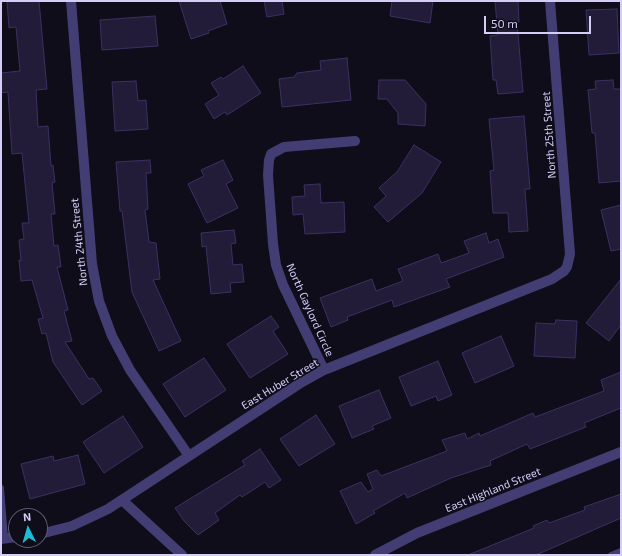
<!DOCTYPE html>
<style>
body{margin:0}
#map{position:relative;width:622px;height:556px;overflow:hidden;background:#100d1a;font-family:"Exo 2",sans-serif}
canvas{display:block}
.frame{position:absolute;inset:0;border:2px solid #d3cdf8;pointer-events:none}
.north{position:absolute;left:8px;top:508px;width:40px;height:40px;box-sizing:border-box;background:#100d1a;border:1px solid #5e5a73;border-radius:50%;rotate:355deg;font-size:11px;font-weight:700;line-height:16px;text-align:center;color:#d3cdf8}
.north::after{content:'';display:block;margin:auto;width:14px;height:18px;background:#1cbcd5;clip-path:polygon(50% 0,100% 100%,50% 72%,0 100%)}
.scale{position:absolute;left:484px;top:16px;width:107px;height:18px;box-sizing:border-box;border:2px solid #d3cdf8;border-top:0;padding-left:5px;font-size:12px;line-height:14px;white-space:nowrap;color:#d3cdf8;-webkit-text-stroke:3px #100d1a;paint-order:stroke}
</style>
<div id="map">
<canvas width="622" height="556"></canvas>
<div class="frame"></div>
<div class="north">N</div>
<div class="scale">50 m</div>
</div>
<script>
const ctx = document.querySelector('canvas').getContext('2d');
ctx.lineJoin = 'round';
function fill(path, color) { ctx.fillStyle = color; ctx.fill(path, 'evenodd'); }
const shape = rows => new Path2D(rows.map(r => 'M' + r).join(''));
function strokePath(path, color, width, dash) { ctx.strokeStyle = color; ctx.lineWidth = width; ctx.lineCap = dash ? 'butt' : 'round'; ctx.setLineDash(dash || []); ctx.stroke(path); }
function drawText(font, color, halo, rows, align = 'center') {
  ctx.font = font + ' "Exo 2",sans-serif'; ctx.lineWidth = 3; ctx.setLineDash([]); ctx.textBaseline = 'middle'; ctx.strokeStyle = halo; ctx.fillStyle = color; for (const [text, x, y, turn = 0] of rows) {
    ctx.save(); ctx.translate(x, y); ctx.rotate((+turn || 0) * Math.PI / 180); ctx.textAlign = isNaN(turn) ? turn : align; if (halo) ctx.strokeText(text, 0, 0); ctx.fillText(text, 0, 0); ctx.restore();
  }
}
const building = shape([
 [7,1,39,1,47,89,36,90,38,127,48,126,51,166,53,165,55,182,52,183,55,214,51,214,54,246,58,245,61,267,57,267,68,310,64,311,72,341,65,342,89,379,93,378,102,391,82,405,53,362,46,333,42,334,38,319,43,318,32,280,21,281,19,260,21,261,19,240,24,239,22,223,29,223,22,153,12,154,8,92,1,93,1,73,20,71,16,27,9,28,7,1],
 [179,1,220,1,227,24,208,31,209,33,191,39,179,1],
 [264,1,282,1,284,14,267,17,264,1],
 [392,1,433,1,430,23,390,16,392,1],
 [495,1,518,1,519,22,517,22,523,92,498,94,496,80,493,80,490,36,498,35,495,1],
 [617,9,619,53,589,55,586,10,617,9],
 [155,16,158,46,102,50,100,20,155,16],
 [347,58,351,100,282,107,279,79,294,77,297,73,321,70,320,61,347,58],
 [243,66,261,93,227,115,225,112,214,119,205,104,219,95,211,83,221,77,223,79,243,66],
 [379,80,405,80,426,104,425,126,398,124,398,113,387,99,378,99,379,80],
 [613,80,614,89,621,89,621,181,599,183,595,133,592,133,588,90,596,89,595,81,613,80],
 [136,81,138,101,146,100,148,129,115,131,112,82,136,81],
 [524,116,530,189,525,189,528,231,509,232,508,213,493,213,490,171,494,170,489,119,524,116],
 [414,145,441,162,422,193,388,222,374,207,386,196,379,188,397,172,414,145],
 [150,160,151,173,146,173,148,209,145,210,149,242,156,243,160,279,153,280,181,341,159,351,132,292,122,211,120,211,116,162,150,160],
 [223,160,233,180,226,184,238,208,207,223,188,184,204,176,201,170,223,160],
 [320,184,321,203,344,202,345,232,305,234,303,214,293,215,292,197,305,196,304,185,320,184],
 [621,205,621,249,611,251,601,210,621,205],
 [234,230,236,243,231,244,233,265,242,264,244,282,230,283,231,292,211,294,206,246,202,247,201,233,234,230],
 [486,233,489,243,498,239,504,257,446,279,450,287,394,307,392,300,347,317,348,320,331,327,320,298,372,279,376,291,403,281,398,269,438,254,441,263,469,253,464,241,486,233],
 [621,279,621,325,609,341,586,323,621,279],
 [271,316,279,327,273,331,288,354,250,378,227,344,271,316],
 [556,320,577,321,575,358,534,356,536,323,555,324,556,320],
 [501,336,514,366,475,383,462,353,501,336],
 [204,358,226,390,185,417,163,384,204,358],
 [438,361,452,395,438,401,436,396,411,406,399,377,438,361],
 [621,372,621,408,584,423,586,427,530,449,527,444,490,461,491,465,451,478,407,498,405,493,373,511,375,513,356,524,340,491,361,482,368,492,373,489,367,474,377,470,381,476,447,451,442,440,465,433,467,439,479,433,480,436,533,413,535,417,604,391,601,380,621,372],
 [379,390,391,418,372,426,374,429,352,438,339,406,379,390],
 [316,415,335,444,299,466,280,439,316,415],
 [123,416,143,447,104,473,83,442,123,416],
 [260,449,281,480,269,488,265,482,242,497,240,495,215,513,219,520,198,535,184,521,175,508,245,465,242,461,260,449],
 [78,455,85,484,30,499,21,464,53,456,54,461,78,455],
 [621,494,621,518,536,555,468,555,534,528,533,526,547,520,549,523,585,510,584,507,621,494]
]);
fill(building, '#221c39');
strokePath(building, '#3c3162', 1);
strokePath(shape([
 [1,488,5,539],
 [611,555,621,551]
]), '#423e73', 6);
strokePath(shape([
 [71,1,92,264,99,301,112,336,130,370,189,456],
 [324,370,283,285,276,265,273,244,268,175,269,160,271,154,284,147,355,141],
 [122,500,182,555],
 [40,534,72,526,108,509,299,384,324,370,552,279,564,271,567,267,570,254,550,1],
 [1,539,16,537],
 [375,555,417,533,621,452]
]), '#423e73', 10);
drawText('11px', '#d3cdf8', '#100d1a', [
 ["North 25th Street",549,135,-94],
 ["North 24th Street",79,242,-96],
 ["North Gaylord Circle",310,310,66],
 ["East Huber Street",280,384,-31],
 ["East Highland Street",493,490,-22]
]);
</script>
